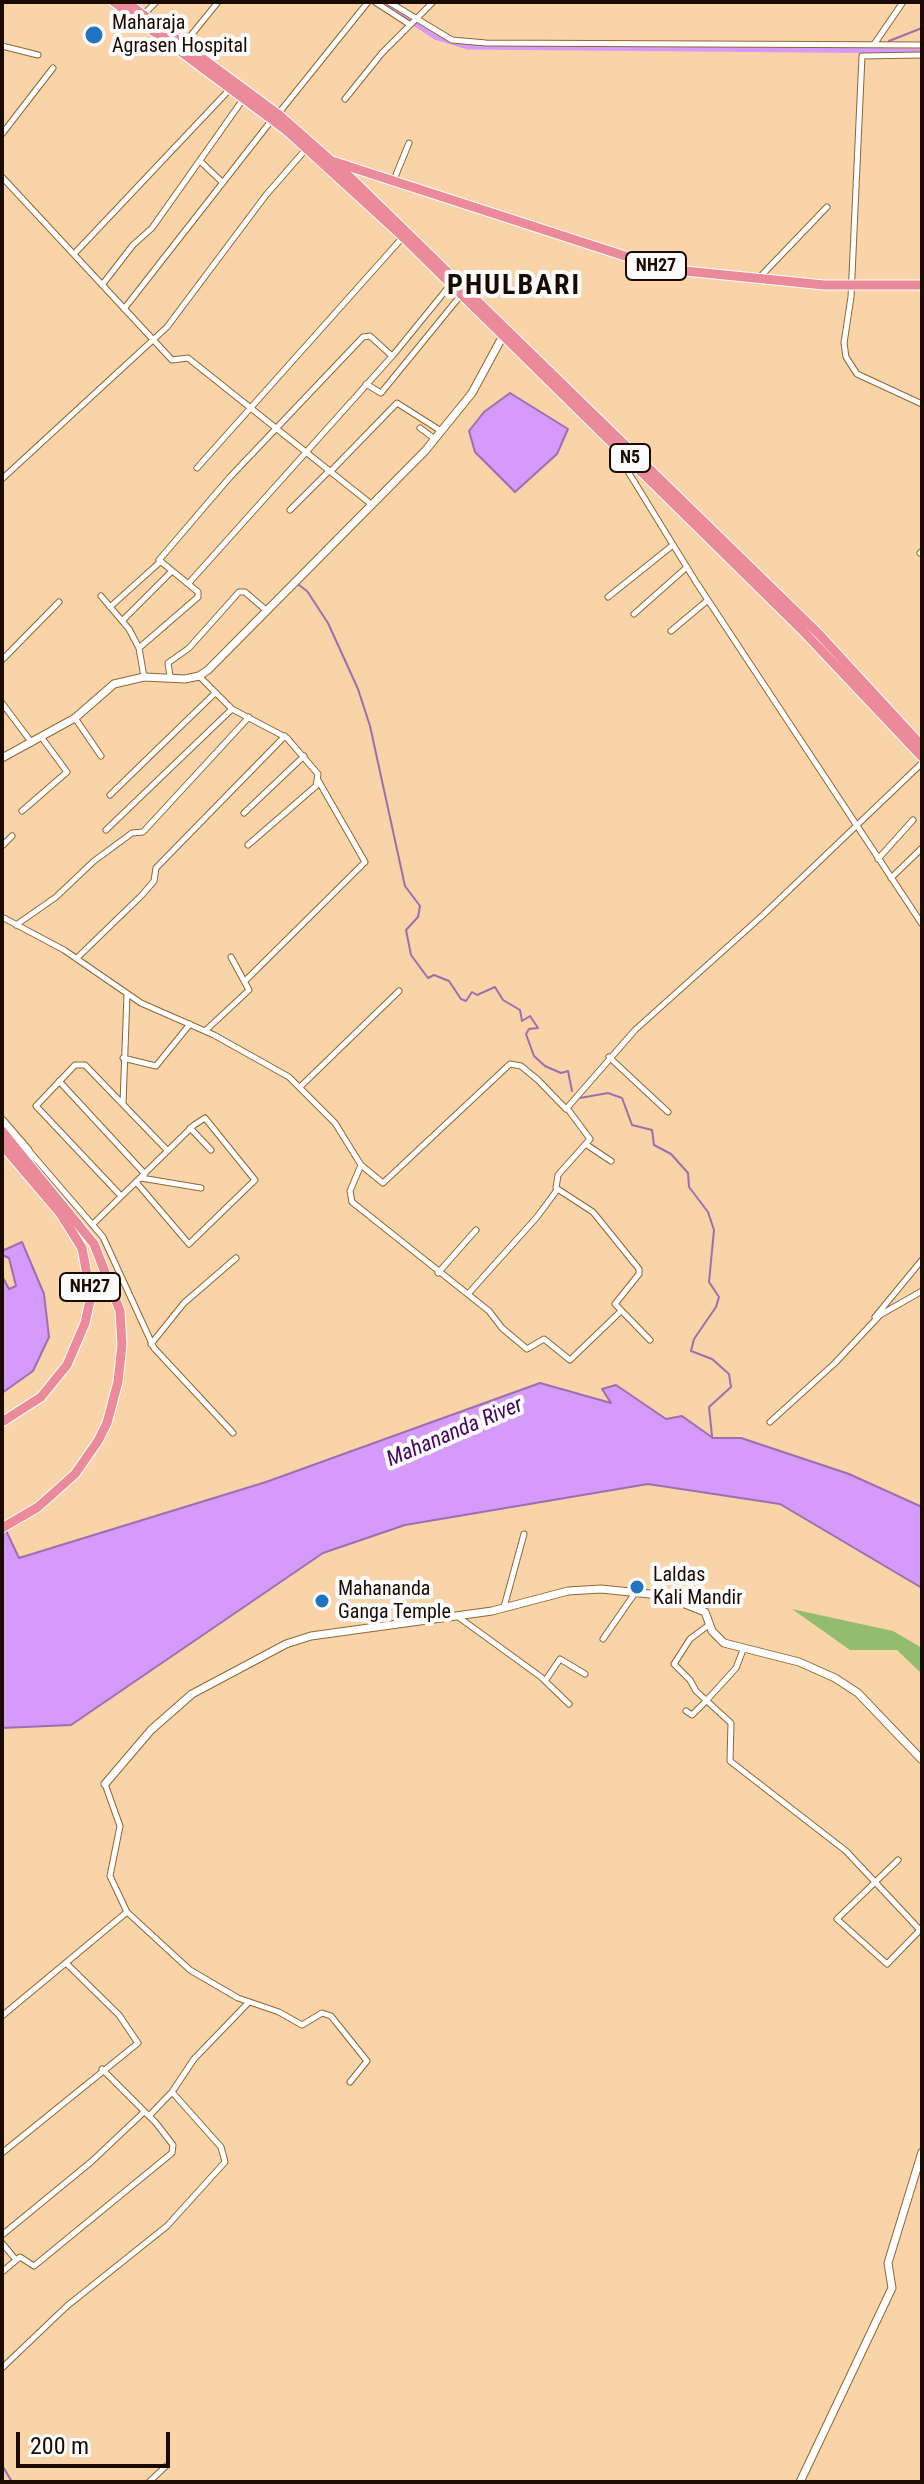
<!DOCTYPE html>
<style>
body{margin:0}
#map{position:relative;width:924px;height:2484px;overflow:hidden;background:#f8d4a8;font-family:"Roboto Condensed",sans-serif}
canvas{display:block}
.frame{position:absolute;inset:0;border:4px solid #1a0b00;pointer-events:none}
.scale{position:absolute;left:16px;top:2432px;width:154px;height:36px;box-sizing:border-box;border:4px solid #1a0b00;border-top:0;padding-left:10px;font-size:24px;line-height:28px;white-space:nowrap;color:#1a0b00;-webkit-text-stroke:6px #fbfbfb;paint-order:stroke}
</style>
<div id="map">
<canvas width="924" height="2484"></canvas>
<div class="frame"></div>
<div class="scale">200 m</div>
</div>
<script>
const ctx = document.querySelector('canvas').getContext('2d');
ctx.lineJoin = 'round';
function fill(path, color) { ctx.fillStyle = color; ctx.fill(path, 'evenodd'); }
const shape = rows => new Path2D(rows.map(r => 'M' + r).join(''));
function strokePath(path, color, width, dash) { ctx.strokeStyle = color; ctx.lineWidth = width; ctx.lineCap = dash ? 'butt' : 'round'; ctx.setLineDash(dash || []); ctx.stroke(path); }
function drawText(font, color, halo, rows, align = 'center') {
  ctx.font = font + ' "Roboto Condensed",sans-serif'; ctx.lineWidth = 8; ctx.setLineDash([]); ctx.textBaseline = 'middle'; ctx.strokeStyle = halo; ctx.fillStyle = color; for (const [text, x, y, turn = 0] of rows) {
    ctx.save(); ctx.translate(x, y); ctx.rotate((+turn || 0) * Math.PI / 180); ctx.textAlign = isNaN(turn) ? turn : align; if (halo) ctx.strokeText(text, 0, 0); ctx.fillText(text, 0, 0); ctx.restore();
  }
}
fill(shape([
 [792,1609,893,1631,922,1648,922,1674,897,1650,850,1650]
]), '#93bc6f');
const water = shape([
 [510,393,568,429,557,454,515,492,475,452,469,431,484,412,510,393],
 [22,1242,44,1294,49,1337,33,1371,2,1393,2,1276,9,1289,16,1286,9,1258,2,1255,2,1251,22,1242],
 [540,1383,611,1403,602,1389,616,1385,666,1419,682,1416,713,1438,741,1438,849,1474,922,1507,922,1588,780,1504,648,1484,405,1525,323,1553,71,1725,2,1728,2,1522,19,1558,266,1482,540,1383]
]);
fill(water, '#d69afb');
strokePath(water, '#9e6fb0', 2);
strokePath(shape([
 [889,41,922,28],
 [299,585,307,591,328,623,358,689,370,726,405,886,420,906,418,917,406,930,411,955,428,978,434,975,449,981,461,999,466,1001,472,992,477,995,495,987,503,1000,520,1010,522,1021,530,1016,538,1028,529,1029,526,1034,534,1056,545,1066,561,1073,568,1071,572,1091],
 [580,1098,608,1093,622,1098,632,1125,652,1130,654,1145,671,1154,688,1173,689,1187,708,1212,714,1230,709,1282,719,1297,716,1307,694,1339,691,1351,712,1359,729,1374,731,1387,709,1407,712,1436],
 [2,2465,12,2482]
]), '#9e6fb0', 2);
strokePath(shape([
 [382,2,435,37,468,47,922,51]
]), '#d69afb', 5);
const minor = shape([
 [375,2,409,24],
 [389,2,452,40,486,43,922,45],
 [144,14,156,2],
 [875,43,903,2],
 [184,44,218,2],
 [2,46,38,55],
 [922,55,862,56,851,297,844,343,846,357,857,374,922,404],
 [345,99,382,53,433,2],
 [278,114,368,2],
 [2,134,53,68],
 [201,162,221,181],
 [2,177,172,360,188,358,371,504],
 [393,182,409,143],
 [75,253,230,89],
 [758,279,827,207],
 [102,285,133,245,152,228,244,98],
 [124,309,271,121],
 [366,384,381,393,461,295],
 [420,428,435,439],
 [616,452,696,582,922,924],
 [197,468,403,237],
 [330,472,397,403,441,431],
 [2,479,167,327,266,195,306,149],
 [290,510,329,471],
 [920,553,922,551],
 [188,584,394,354,451,284],
 [101,596,129,629,139,648,144,677],
 [608,597,673,545],
 [110,607,160,562],
 [634,614,687,567],
 [123,620,171,572],
 [671,631,708,600],
 [139,648,198,597,198,592,159,560,230,477,363,337,370,336,392,356],
 [2,660,59,602],
 [170,676,168,663,189,648,239,592,245,592,267,611],
 [199,676,232,709,287,738,318,774,316,786,248,845],
 [2,703,32,743],
 [75,718,101,756],
 [110,795,214,694],
 [22,811,67,772,42,738],
 [244,813,304,756],
 [106,830,232,709],
 [2,846,12,836],
 [878,859,913,820],
 [891,878,922,848],
 [2,917,64,950,141,1003,214,1035,289,1077,335,1123,361,1165,383,1183,510,1064,521,1066,538,1080,566,1109],
 [16,925,56,897,94,861,132,833,143,832,249,717],
 [77,958,142,895,154,881,156,868,285,736],
 [246,980,365,862,318,780],
 [205,1031,249,990,231,957],
 [609,1057,668,1112],
 [123,1058,156,1066,190,1024],
 [59,1081,145,1174],
 [300,1087,399,991],
 [123,1104,127,994],
 [190,1128,211,1150],
 [587,1145,611,1161],
 [30,1152,103,1237,154,1348,233,1433],
 [361,1165,350,1191,352,1202,489,1311,502,1328,527,1349,544,1339,570,1360,621,1311],
 [141,1178,201,1188],
 [121,1196,36,1106,75,1065,85,1065,167,1150],
 [93,1224,194,1125,205,1118,255,1180,189,1244,136,1182],
 [438,1273,476,1230],
 [468,1294,537,1217,557,1190],
 [875,1317,922,1260],
 [650,1340,615,1304,639,1274,639,1269,593,1212,556,1188,558,1175,590,1139,567,1108,635,1030,763,915,922,763],
 [151,1344,184,1303,236,1258],
 [770,1422,835,1363,880,1315,922,1291],
 [504,1607,524,1534],
 [457,1616,541,1677,569,1704],
 [710,1624,690,1639,674,1664,690,1680,696,1691,731,1723,730,1761,846,1851,920,1930],
 [603,1639,635,1593],
 [545,1681,560,1659,585,1674],
 [686,1711,692,1715,706,1701,736,1668,743,1650],
 [898,1860,837,1919,887,1964,921,1929],
 [127,1912,190,1970,238,1998,279,2012,302,2025,322,2013,331,2016,367,2061,350,2082],
 [2,2016,127,1912,110,1876,120,1826,105,1784],
 [149,2116,172,2092,194,2059,248,2003],
 [2,2153,138,2043,119,2015,67,1964],
 [2,2235,91,2162,144,2112],
 [2,2243,16,2260],
 [2,2272,20,2257,34,2266,172,2153,173,2145,156,2123,102,2069],
 [2,2368,67,2306,167,2226,225,2162,221,2147,172,2092],
 [149,2482,166,2466]
]);
const secondary = shape([
 [2,758,75,718,114,684,144,677,185,679,199,676,208,670,425,451,472,393,505,332],
 [2,1120,28,1150,31,1166],
 [105,1784,151,1730,192,1694,286,1644,311,1636,492,1611,568,1591,601,1589,650,1594,680,1602,705,1612,712,1631,724,1643,799,1662,835,1678,858,1693,922,1760],
 [800,2482,892,2288,888,2263,922,2152]
]);
const trunk = shape([
 [114,2,287,131,403,237,802,630,922,757],
 [126,2,278,114,354,181,818,633,922,746],
 [332,161,665,269,824,285,922,285],
 [2,1131,94,1244,120,1311,122,1345,118,1382,107,1423,98,1441,75,1474,38,1507,2,1528],
 [2,1145,60,1213,82,1248,91,1296,85,1323,67,1365,41,1397,2,1422]
]);
strokePath(minor, '#8f6630', 7);
strokePath(secondary, '#8f6630', 9);
strokePath(trunk, '#fff', 11);
strokePath(minor, '#fff', 5);
strokePath(secondary, '#fff', 7);
strokePath(trunk, '#ea8a9a', 9);
for (const [x, y, r, color] of [
 [94,35,10,"#2073c1"],
 [637,1587,8,"#2073c1"],
 [322,1601,8,"#2073c1"]
]) { const dot = new Path2D(); dot.arc(x, y, r, 0, 2 * Math.PI); ctx.fillStyle = color; ctx.fill(dot); strokePath(dot, '#fbfbfb', 3); }
for (const [x, y, w] of [
 [656,266,60],
 [630,458,40],
 [90,1287,60]
]) { const box = new Path2D(); box.roundRect(x - w / 2, y - 14, w, 28, 6); ctx.fillStyle = '#fbfbfb'; ctx.fill(box); strokePath(box, '#1a0b00', 2); }
drawText('bold 18px', '#1a0b00', null, [
 ["NH27",656,266],
 ["N5",630,458],
 ["NH27",90,1287]
]);
drawText('20px', '#1a0b00', '#fbfbfb', [
 ["Maharaja",112,24],
 ["Agrasen Hospital",112,47],
 ["Laldas",653,1576],
 ["Kali Mandir",653,1599],
 ["Mahananda",338,1590],
 ["Ganga Temple",338,1613]
], 'left');
drawText('italic 22px', '#43065e', '#fbfbfb', [
 ["Mahananda River",455,1433,-23]
]);
ctx.letterSpacing = '2px';
drawText('bold 28px', '#1a0b00', '#fbfbfb', [
 ["PHULBARI",514,287]
]);
ctx.letterSpacing = '0px';
</script>
